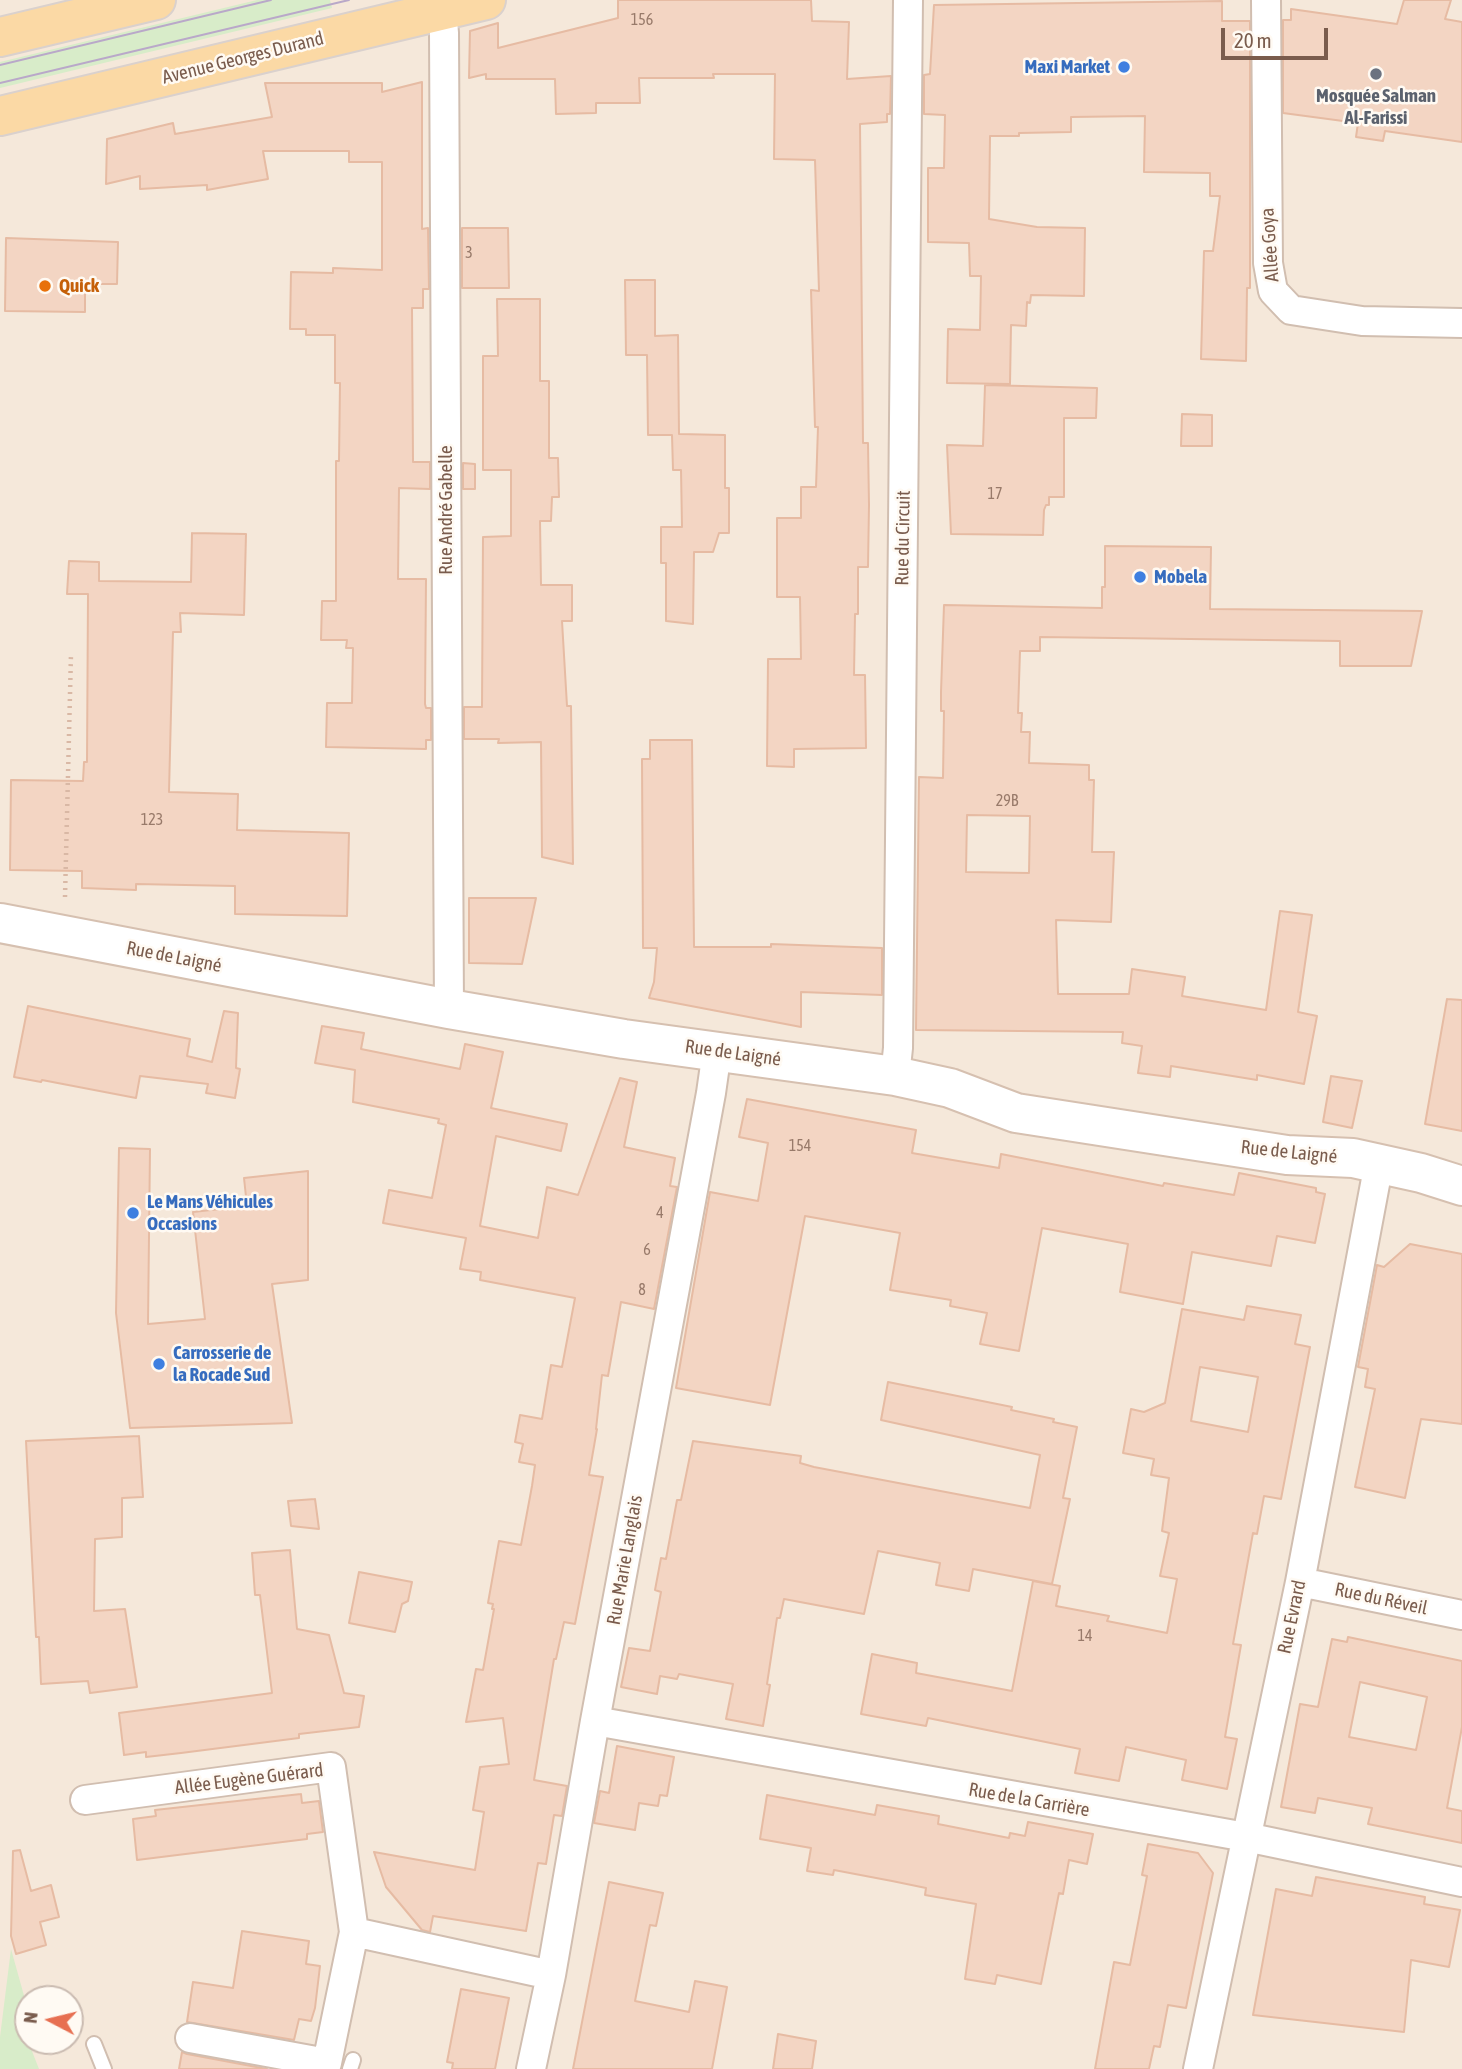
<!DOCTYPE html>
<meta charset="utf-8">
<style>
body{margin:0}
#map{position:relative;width:1462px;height:2069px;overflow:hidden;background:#fdf6ec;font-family:"Asap Condensed",sans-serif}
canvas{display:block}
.north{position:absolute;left:14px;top:1985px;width:70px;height:70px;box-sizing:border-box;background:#fffaf3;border:2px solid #cabbb1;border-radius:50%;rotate:277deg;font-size:19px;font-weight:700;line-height:28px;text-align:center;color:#7a5c4d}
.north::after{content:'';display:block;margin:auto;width:24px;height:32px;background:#e76f51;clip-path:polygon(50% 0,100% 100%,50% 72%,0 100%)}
.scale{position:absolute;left:1221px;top:28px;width:107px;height:32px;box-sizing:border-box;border:4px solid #7a5c4d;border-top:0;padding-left:9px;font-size:21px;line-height:24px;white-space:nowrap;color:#7a5c4d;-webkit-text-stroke:5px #fffaf3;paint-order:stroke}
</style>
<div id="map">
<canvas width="1462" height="2069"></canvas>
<div class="north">N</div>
<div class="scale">20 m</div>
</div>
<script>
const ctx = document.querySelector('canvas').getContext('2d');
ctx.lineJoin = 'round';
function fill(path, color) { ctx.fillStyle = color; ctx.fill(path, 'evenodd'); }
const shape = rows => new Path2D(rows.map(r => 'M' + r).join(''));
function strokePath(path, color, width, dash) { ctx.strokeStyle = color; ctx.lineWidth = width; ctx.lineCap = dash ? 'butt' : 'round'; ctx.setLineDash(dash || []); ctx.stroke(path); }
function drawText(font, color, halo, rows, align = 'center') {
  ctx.font = font + ' "Asap Condensed",sans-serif'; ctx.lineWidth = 5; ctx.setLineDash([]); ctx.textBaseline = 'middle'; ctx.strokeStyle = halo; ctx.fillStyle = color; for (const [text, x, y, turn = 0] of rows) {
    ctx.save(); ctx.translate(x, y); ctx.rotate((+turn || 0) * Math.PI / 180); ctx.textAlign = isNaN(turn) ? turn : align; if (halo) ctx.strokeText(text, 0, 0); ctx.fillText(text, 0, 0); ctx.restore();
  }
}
fill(shape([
 [0,0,1462,0,1462,2069,0,2069],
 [28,1999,70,1999,70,2041,28,2041]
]), '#f5e8da');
fill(shape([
 [257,0,330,0,332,8,0,88,0,62],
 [11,1949,28,2010,28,2041,39,2069,0,2069,0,2037]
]), '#d8ecc9');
const building = shape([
 [618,0,811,0,812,21,849,22,847,79,891,76,890,114,887,114,887,122,860,124,863,443,868,443,869,505,868,567,858,567,858,614,855,614,854,675,865,675,866,748,794,749,794,767,767,766,768,659,801,659,800,597,777,597,777,518,801,518,801,487,816,487,818,427,815,427,811,290,819,291,815,160,774,159,775,74,713,74,714,78,639,78,640,103,596,103,596,113,556,114,555,79,486,79,486,74,469,78,470,31,498,23,498,48,618,18,618,0],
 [1404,0,1451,0,1445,19,1462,22,1462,142,1385,131,1383,141,1356,137,1358,123,1283,113,1283,20,1291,20,1291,9,1397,24,1404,0],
 [1222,1,1222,21,1250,21,1250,288,1247,288,1246,361,1201,359,1204,251,1213,251,1220,196,1210,196,1210,173,1144,172,1145,116,1071,117,1071,132,1019,133,1019,136,990,136,989,219,1037,227,1085,228,1084,296,1031,295,1030,303,1027,302,1026,326,1011,325,1010,384,947,383,948,329,980,330,981,276,970,276,969,243,928,242,928,168,944,168,945,115,924,114,924,75,930,74,934,5,1222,1],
 [422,82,422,229,428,228,429,289,423,289,423,308,412,308,413,462,430,462,430,489,399,488,398,579,426,579,425,704,426,708,431,708,431,740,426,740,426,749,326,747,327,703,352,703,353,648,346,648,347,640,321,640,322,601,336,601,336,461,339,461,340,383,335,383,335,335,306,335,306,329,290,329,291,272,333,273,333,268,382,270,382,162,349,162,349,151,263,151,268,179,207,190,207,185,140,189,140,176,106,184,107,139,173,123,175,134,272,117,265,83,382,83,382,92,422,82],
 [462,228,508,228,509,288,462,288,462,228],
 [6,238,118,242,117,284,85,284,85,312,5,311,6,238],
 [625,280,655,280,655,336,678,335,679,434,725,435,725,488,729,488,729,533,719,533,713,552,694,552,693,624,666,621,666,563,661,563,661,527,682,527,681,470,673,470,672,435,648,435,647,355,626,355,625,280],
 [497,299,540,299,540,381,549,381,549,458,558,458,559,497,552,497,551,521,540,521,541,585,572,585,572,621,562,621,567,706,571,706,573,864,542,857,541,742,498,743,499,739,464,739,464,707,482,707,483,537,511,536,511,470,483,470,483,356,498,356,497,299],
 [985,385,1097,388,1096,418,1064,418,1064,497,1049,497,1049,505,1046,505,1044,510,1043,535,951,534,947,445,983,446,985,385],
 [1182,414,1212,415,1212,446,1181,446,1182,414],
 [463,463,475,464,475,489,463,489,463,463],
 [192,533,246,534,244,615,180,613,181,632,173,632,169,792,238,794,237,830,349,833,347,916,235,914,235,886,136,884,136,890,82,888,82,871,10,870,11,780,83,781,84,762,87,762,88,594,67,594,69,561,99,562,99,581,191,582,192,533],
 [1105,546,1211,547,1210,609,1422,611,1411,666,1340,666,1340,641,1040,637,1040,651,1020,651,1018,713,1022,713,1021,732,1030,732,1029,763,1089,765,1089,780,1094,780,1092,852,1114,852,1111,922,1056,920,1058,994,1129,994,1132,969,1185,977,1182,996,1266,1010,1280,911,1312,915,1298,1012,1317,1016,1304,1084,1257,1075,1257,1080,1171,1066,1170,1077,1138,1073,1142,1046,1122,1043,1123,1032,916,1030,919,777,943,778,944,711,941,711,941,692,944,605,1102,608,1102,587,1105,587,1105,546],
 [967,815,1030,816,1029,873,966,872,967,815],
 [650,740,692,740,694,947,771,947,771,944,882,948,882,995,801,992,801,1027,649,998,654,982,657,948,643,948,642,759,650,759,650,740],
 [469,898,536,898,522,964,469,963,469,898],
 [1447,999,1462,1000,1462,1131,1425,1124,1447,999],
 [28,1006,190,1039,187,1056,212,1062,224,1011,238,1013,236,1068,240,1069,235,1098,206,1093,208,1084,140,1076,136,1098,42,1080,41,1082,14,1077,28,1006],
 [322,1026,364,1033,361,1049,460,1069,465,1044,503,1052,491,1108,567,1124,561,1151,496,1136,480,1226,538,1238,547,1187,578,1195,620,1078,637,1082,624,1147,675,1158,670,1186,677,1187,654,1309,621,1302,608,1376,602,1375,596,1429,597,1429,589,1475,603,1477,600,1493,575,1624,564,1622,556,1659,554,1659,534,1780,567,1786,562,1816,554,1815,546,1864,538,1863,526,1931,433,1916,430,1932,422,1930,386,1887,374,1852,475,1870,484,1812,473,1810,480,1767,509,1764,503,1718,466,1722,476,1669,483,1670,494,1609,492,1609,493,1604,488,1603,499,1541,521,1545,532,1486,535,1465,519,1462,523,1444,515,1442,520,1415,542,1419,551,1365,562,1367,575,1298,480,1280,481,1272,460,1269,466,1238,383,1223,389,1190,432,1198,446,1125,438,1123,439,1119,353,1102,355,1070,315,1063,322,1026],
 [1331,1076,1362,1081,1352,1128,1323,1122,1331,1076],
 [747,1099,916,1130,912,1153,999,1168,1001,1154,1163,1186,1164,1183,1234,1195,1239,1173,1316,1188,1316,1192,1325,1194,1315,1243,1277,1236,1271,1266,1192,1252,1183,1304,1120,1292,1128,1244,1042,1228,1019,1351,980,1344,987,1313,950,1306,951,1300,890,1290,900,1233,805,1216,770,1405,676,1388,710,1192,758,1201,768,1143,739,1137,747,1099],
 [119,1148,150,1149,148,1324,205,1319,193,1212,247,1206,244,1178,308,1171,308,1280,272,1284,292,1423,130,1428,116,1313,119,1148],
 [1410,1244,1462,1254,1462,1424,1421,1419,1405,1498,1355,1487,1375,1389,1365,1387,1368,1369,1358,1367,1377,1265,1384,1267,1410,1244],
 [1247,1306,1301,1315,1295,1344,1310,1347,1281,1499,1264,1496,1257,1534,1253,1533,1233,1644,1241,1645,1225,1737,1237,1739,1227,1789,1182,1780,1186,1760,1126,1747,1119,1781,1075,1773,1080,1749,928,1718,926,1726,861,1714,872,1654,917,1663,916,1673,1012,1691,1033,1581,1060,1586,1056,1606,1109,1616,1107,1621,1167,1633,1177,1579,1160,1576,1169,1533,1162,1531,1169,1478,1151,1475,1154,1459,1123,1453,1131,1409,1144,1412,1165,1403,1182,1309,1244,1320,1247,1306],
 [1200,1367,1258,1377,1248,1432,1191,1421,1200,1367],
 [888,1382,1012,1407,1011,1410,1054,1419,1053,1422,1077,1427,1063,1498,1070,1499,1052,1584,973,1569,969,1591,936,1585,940,1563,878,1551,864,1614,784,1599,780,1618,777,1618,767,1684,770,1685,763,1726,726,1719,733,1684,679,1674,677,1679,660,1676,657,1694,621,1687,629,1648,650,1651,661,1592,655,1590,661,1558,666,1559,677,1500,681,1500,693,1441,801,1456,800,1463,814,1467,1030,1508,1040,1455,881,1420,888,1382],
 [139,1436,143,1497,122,1498,122,1537,95,1539,94,1611,125,1609,137,1687,90,1693,88,1681,41,1684,39,1637,36,1637,26,1441,139,1436],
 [315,1499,319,1529,291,1526,288,1501,315,1499],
 [290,1550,297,1629,329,1635,344,1693,364,1696,359,1727,299,1734,299,1738,181,1753,146,1757,146,1752,124,1755,119,1713,272,1693,260,1595,255,1595,252,1553,290,1550],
 [359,1572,412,1582,408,1601,402,1604,395,1632,349,1623,359,1572],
 [1348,1637,1462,1661,1462,1727,1447,1808,1462,1811,1462,1843,1368,1824,1372,1808,1318,1798,1315,1813,1281,1807,1300,1704,1318,1707,1332,1639,1347,1642,1348,1637],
 [1360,1682,1427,1697,1416,1750,1349,1737,1360,1682],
 [617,1746,674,1757,667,1796,660,1795,658,1806,639,1803,635,1830,594,1823,600,1791,609,1793,617,1746],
 [301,1794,302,1803,319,1801,323,1832,307,1834,307,1839,137,1860,133,1819,156,1816,155,1810,301,1794],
 [767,1795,875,1815,877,1805,939,1816,938,1824,1009,1838,1010,1833,1025,1836,1028,1822,1093,1834,1087,1864,1069,1860,1063,1894,1059,1893,1041,1984,997,1975,995,1984,965,1979,976,1904,925,1895,926,1888,892,1881,834,1870,833,1875,807,1871,811,1848,760,1839,767,1795],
 [1148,1844,1198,1853,1213,1873,1186,2008,1168,2005,1160,2047,1154,2046,1149,2069,1095,2069,1114,1962,1130,1965,1147,1876,1142,1875,1148,1844],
 [20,1850,31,1891,51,1885,59,1917,40,1922,46,1945,16,1954,11,1936,13,1851,20,1850],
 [1316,1877,1425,1897,1424,1904,1460,1910,1449,1967,1411,1960,1404,2032,1253,2015,1276,1889,1312,1896,1316,1877],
 [609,1882,663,1893,656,1926,650,1925,635,2001,689,2012,695,1981,727,1987,712,2069,573,2069,609,1882],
 [242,1931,309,1941,306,1964,320,1966,315,2008,311,2021,299,2019,294,2040,187,2022,193,1982,233,1988,242,1931],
 [461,1989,509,1998,495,2069,452,2069,453,2063,447,2062,461,1989],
 [778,2034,816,2041,812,2069,773,2069,778,2034],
 [182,2052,187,2054,267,2069,179,2069,182,2052]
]);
fill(building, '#f3d5c3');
strokePath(building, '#e6bba3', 2);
const lane = shape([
 [94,2044,104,2069],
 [350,2069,353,2060]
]);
const street = shape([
 [1266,0,1268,263,1273,291,1291,310,1362,321,1462,323],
 [442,11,444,33,449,1009],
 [895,1076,898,1048,908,0],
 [1300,1582,1462,1615],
 [595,1721,1246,1837,1462,1882],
 [85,1800,331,1767,354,1932,327,2063,190,2038],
 [354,1932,551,1975],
 [531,2069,551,1975,595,1721,711,1093,717,1051],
 [1198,2069,1300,1582,1379,1163]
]);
const secondary = shape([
 [0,923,449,1009,624,1039,895,1076,950,1088,1016,1113,1287,1155,1353,1158,1421,1173,1462,1186]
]);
const primary = shape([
 [0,37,156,0],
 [0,116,486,0]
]);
strokePath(lane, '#d1beb0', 18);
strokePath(street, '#d1beb0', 32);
strokePath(secondary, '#d6c0b0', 42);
strokePath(primary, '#dad1cd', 42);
strokePath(shape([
 [65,897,71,654]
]), '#d9b8a5', 4.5, [2, 5]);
strokePath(lane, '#fff', 14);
strokePath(street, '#fff', 28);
strokePath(secondary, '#fff', 38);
strokePath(primary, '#fbd9a5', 38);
strokePath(shape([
 [0,65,271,0],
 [0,83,349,0]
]), '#b9a8c9', 2);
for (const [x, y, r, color] of [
 [1124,67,7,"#3f7fe0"],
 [1376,74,7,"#6b7280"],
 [45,286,7,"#e8710a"],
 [1140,577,7,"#3f7fe0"],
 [133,1213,7,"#3f7fe0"],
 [159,1364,7,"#3f7fe0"]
]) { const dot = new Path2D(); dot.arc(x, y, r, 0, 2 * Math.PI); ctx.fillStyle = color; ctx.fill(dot); strokePath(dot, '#fffaf3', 2.5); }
drawText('16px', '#987a6a', null, [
 ["156",642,20],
 ["3",469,253],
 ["17",995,494],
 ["29B",1007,801],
 ["123",152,820],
 ["154",800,1146],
 ["4",660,1213],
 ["6",647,1250],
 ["8",642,1290],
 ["14",1085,1636]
]);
drawText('19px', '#7a5c4d', '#fffaf3', [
 ["Avenue Georges Durand",243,58,-14],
 ["Allée Goya",1270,245,-94],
 ["Rue André Gabelle",446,510,-90],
 ["Rue du Circuit",903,538,-89],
 ["Rue de Laigné",174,957,11],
 ["Rue de Laigné",733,1053,8],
 ["Rue de Laigné",1289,1152,6],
 ["Rue Marie Langlais",625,1560,-80],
 ["Rue du Réveil",1381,1599,12],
 ["Rue Evrard",1292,1617,-78],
 ["Allée Eugène Guérard",249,1779,-7],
 ["Rue de la Carrière",1029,1800,10]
]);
drawText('bold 19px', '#366cbe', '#fffaf3', [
 ["Maxi Market",1110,67,"right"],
 ["Mobela",1154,577],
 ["Le Mans Véhicules",147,1202],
 ["Occasions",147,1224],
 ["Carrosserie de",173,1353],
 ["la Rocade Sud",173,1375]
], 'left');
drawText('bold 19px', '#5b616d', '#fffaf3', [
 ["Mosquée Salman",1376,96],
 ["Al-Farissi",1376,118]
]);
drawText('bold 19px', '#c56008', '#fffaf3', [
 ["Quick",59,286]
], 'left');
</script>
